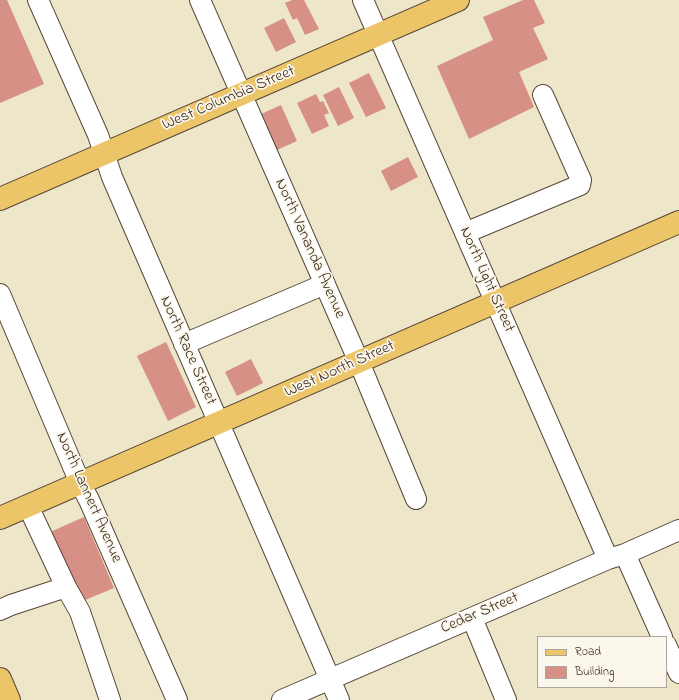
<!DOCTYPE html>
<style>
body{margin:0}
#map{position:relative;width:679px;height:700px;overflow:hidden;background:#eee6c9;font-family:"Indie Flower",sans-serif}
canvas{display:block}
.legend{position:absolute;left:537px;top:636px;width:130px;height:52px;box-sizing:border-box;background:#fbf7ec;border:1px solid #aea59a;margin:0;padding:5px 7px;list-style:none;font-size:12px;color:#3b2a1e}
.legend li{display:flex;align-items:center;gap:8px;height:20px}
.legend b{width:20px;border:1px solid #aea59a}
</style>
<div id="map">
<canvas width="679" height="700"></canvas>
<ul class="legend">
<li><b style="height:5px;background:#edc569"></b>Road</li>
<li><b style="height:11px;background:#d69085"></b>Building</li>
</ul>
</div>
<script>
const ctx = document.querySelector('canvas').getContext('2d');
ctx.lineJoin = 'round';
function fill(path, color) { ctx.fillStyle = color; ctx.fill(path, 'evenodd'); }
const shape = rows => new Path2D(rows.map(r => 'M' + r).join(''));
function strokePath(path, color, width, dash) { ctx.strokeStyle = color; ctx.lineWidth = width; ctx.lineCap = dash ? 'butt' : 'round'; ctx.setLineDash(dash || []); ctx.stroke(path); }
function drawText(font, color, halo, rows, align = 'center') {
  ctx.font = font + ' "Indie Flower",sans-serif'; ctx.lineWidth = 3.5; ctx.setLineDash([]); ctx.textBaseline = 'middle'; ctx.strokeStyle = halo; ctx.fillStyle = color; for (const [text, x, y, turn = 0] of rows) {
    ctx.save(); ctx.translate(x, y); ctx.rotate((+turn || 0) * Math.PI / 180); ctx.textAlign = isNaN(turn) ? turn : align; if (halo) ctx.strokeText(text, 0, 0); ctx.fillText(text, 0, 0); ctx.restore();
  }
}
fill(shape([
 [0,0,7,0,44,84,0,103],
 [292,0,304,0,319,29,305,35,297,18,293,20,285,3],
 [523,0,534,0,545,23,533,28,548,59,519,72,534,107,469,139,437,66,493,40,483,17],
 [284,18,296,42,276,52,264,28],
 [369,73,386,108,366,117,349,83],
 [339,87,354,118,338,126,323,95],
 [316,94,320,102,323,101,329,113,324,115,329,126,312,134,297,103],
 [281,105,297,141,277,150,261,114],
 [408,157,418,177,391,191,381,171],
 [166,342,196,407,168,421,137,356],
 [251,359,263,383,237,396,225,372],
 [84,517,114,588,78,603,48,533]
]), '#d69085');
const minor = shape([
 [38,0,98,135,112,177,339,700],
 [200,0,359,362,416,499],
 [363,0,608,559],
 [465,233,580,185,581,180,543,95],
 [0,294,80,483,89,500,177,700],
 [184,344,325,284],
 [28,506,66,587],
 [625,554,662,637],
 [0,610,11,605,66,587,80,612,110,700],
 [472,618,506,700],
 [666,645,679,673],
 [282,700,608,559,625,554,679,530]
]);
const major = shape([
 [0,199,458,0],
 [0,518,679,222],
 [0,679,9,700]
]);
strokePath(minor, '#564638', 22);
strokePath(major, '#564638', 24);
strokePath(minor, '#fff', 20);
strokePath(major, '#edc569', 22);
drawText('16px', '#3b2a1e', '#fbf7ec', [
 ["West Columbia Street",229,99,-23],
 ["North Vananda Avenue",309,249,66],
 ["North Light Street",486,280,66],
 ["North Race Street",187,351,66],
 ["West North Street",340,370,-24],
 ["North Lannert Avenue",88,498,66],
 ["Cedar Street",480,614,-23]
]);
</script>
